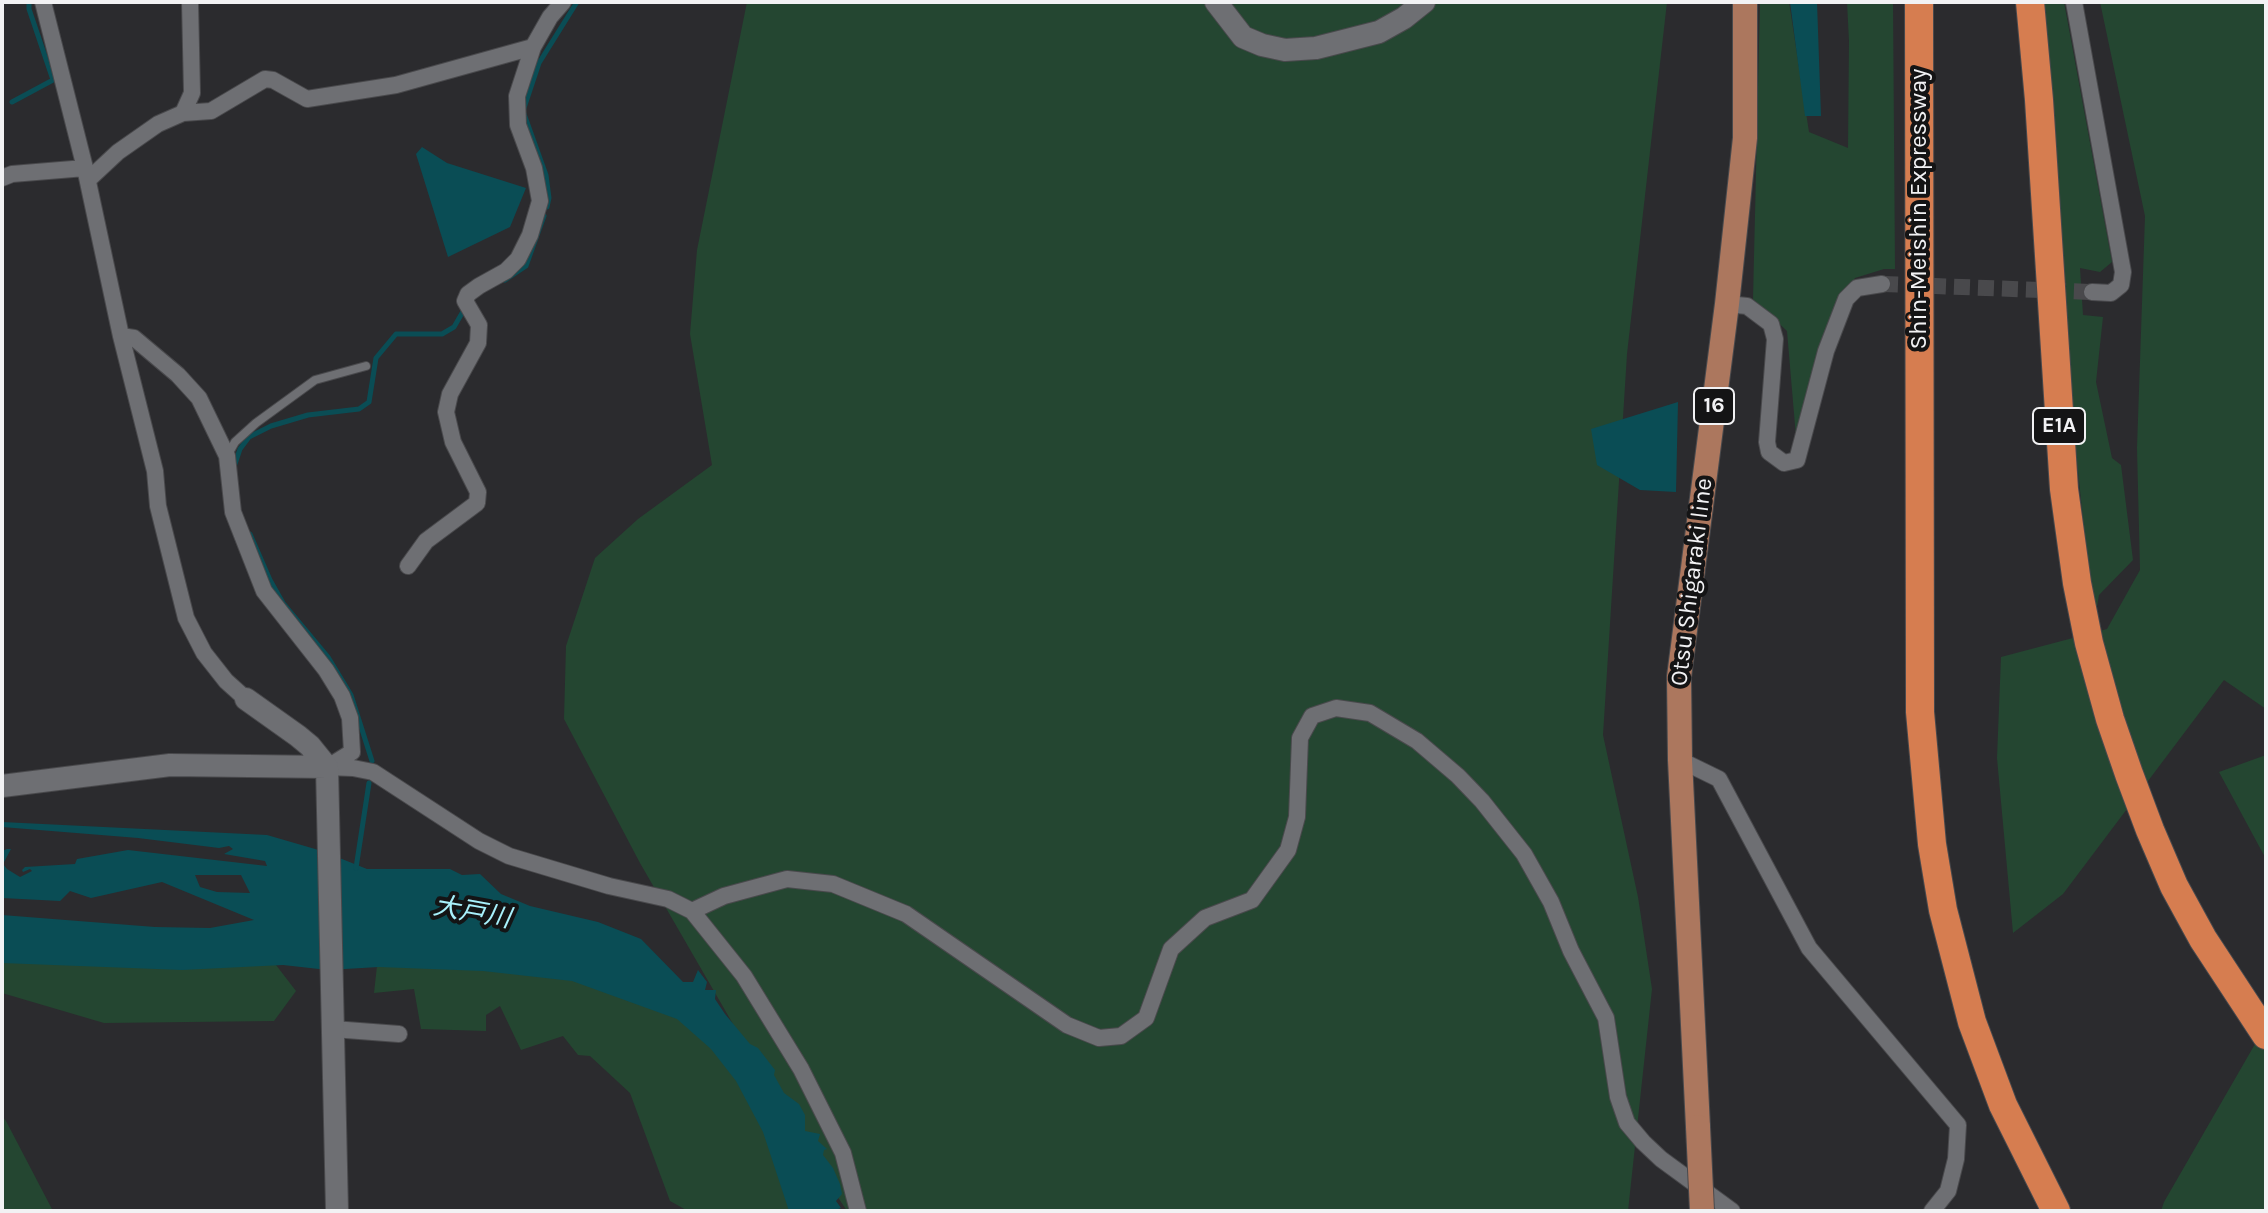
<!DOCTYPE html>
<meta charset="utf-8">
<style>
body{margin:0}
#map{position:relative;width:2268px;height:1213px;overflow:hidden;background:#2b2b2e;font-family:Karla,sans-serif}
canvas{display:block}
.frame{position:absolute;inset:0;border:4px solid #f2f2f4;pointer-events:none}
</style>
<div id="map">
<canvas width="2268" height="1213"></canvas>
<div class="frame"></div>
</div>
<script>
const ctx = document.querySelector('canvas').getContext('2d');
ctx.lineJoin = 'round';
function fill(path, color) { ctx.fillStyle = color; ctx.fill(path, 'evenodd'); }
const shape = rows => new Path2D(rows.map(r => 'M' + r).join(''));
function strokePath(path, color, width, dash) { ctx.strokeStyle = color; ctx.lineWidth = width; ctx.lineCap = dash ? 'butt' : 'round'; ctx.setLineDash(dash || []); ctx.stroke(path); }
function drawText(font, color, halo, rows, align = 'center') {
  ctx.font = font + ' Karla,"Noto Sans JP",sans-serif'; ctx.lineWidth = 8; ctx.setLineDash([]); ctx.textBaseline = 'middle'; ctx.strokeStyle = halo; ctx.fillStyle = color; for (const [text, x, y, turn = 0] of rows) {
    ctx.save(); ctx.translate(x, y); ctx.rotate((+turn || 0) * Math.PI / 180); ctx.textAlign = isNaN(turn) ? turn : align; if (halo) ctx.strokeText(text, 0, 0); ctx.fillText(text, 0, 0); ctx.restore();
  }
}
fill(shape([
 [747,2,1667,2,1627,354,1603,735,1638,897,1652,989,1628,1211,847,1211,800,1140,640,863,564,719,566,646,595,558,638,519,712,465,690,334,697,250],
 [1760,2,1789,2,1809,132,1848,148,1849,41,1847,2,1893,2,1895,269,1884,269,1855,278,1841,299,1796,437,1787,331,1753,299],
 [2042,2,2064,2,2112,262,2100,272,2080,268,2083,315,2103,317,2096,382,2112,458,2121,465,2133,560,2099,595,2094,624,2063,328],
 [2100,2,2266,2,2266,709,2224,680,2063,894,2013,933,1997,758,2001,657,2107,629,2140,570,2137,448,2145,216],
 [2266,755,2266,859,2219,772],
 [2,952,266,952,296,991,274,1021,104,1023,2,993],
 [378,957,492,958,677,1006,743,1077,802,1211,688,1211,670,1201,630,1093,590,1056,578,1055,563,1036,521,1050,500,1006,486,1015,486,1031,421,1029,414,989,374,993],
 [2266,1025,2266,1211,2161,1211,2164,1202],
 [2,1116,6,1121,53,1211,2,1211]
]), '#244631');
fill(shape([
 [1790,2,1817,2,1821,116,1805,116],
 [422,147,447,163,526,188,510,227,448,257,416,154],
 [1678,402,1676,492,1640,490,1597,465,1591,429],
 [2,822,267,835,322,851,367,869,450,869,462,875,480,874,501,894,530,906,598,922,641,939,683,982,693,982,698,970,707,982,705,990,716,990,715,999,725,1014,750,1044,758,1048,775,1070,774,1075,784,1093,799,1104,805,1115,805,1131,820,1134,818,1141,827,1149,824,1150,823,1155,833,1168,840,1184,842,1194,836,1201,841,1208,833,1211,789,1211,763,1132,736,1081,711,1049,677,1019,572,981,483,971,379,967,328,970,283,965,182,970,2,963,2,915,155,927,210,928,254,920,162,882,91,898,70,891,60,901,2,898,2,851,7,849,11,849,3,864,7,869,20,877,32,871,30,869,23,872,22,870,25,867,75,864,77,859,128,850,267,866,265,861,224,854,233,849,229,846,219,848,138,838,2,827],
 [195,875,241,875,250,893,217,892,200,887]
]), '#0a4d55');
strokePath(shape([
 [12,102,53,80,29,9,29,2],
 [547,207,549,198,546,175,523,111,539,63,577,2],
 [505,280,526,266,544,216],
 [234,467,240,449,249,437,271,426,308,415,359,409,369,402,376,358,396,334,442,334,454,327,465,308],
 [250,534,270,580,283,603,328,657,351,695,372,761],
 [356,868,369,783]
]), '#0a4d55', 5);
strokePath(shape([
 [1882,284,2092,292]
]), '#49494c', 16, [16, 8]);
const lane = shape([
 [227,456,235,442,256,423,315,380,366,366]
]);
const street = shape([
 [43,2,85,168,121,336,155,471,158,506,186,618,204,653,226,681,246,699],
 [2074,2,2123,272,2121,285,2111,293,2092,292],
 [183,113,192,93,190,2],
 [2,178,12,174,85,168],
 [88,180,118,152,158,124,183,113,211,111,265,79,273,80,307,99,396,85,533,47],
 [1727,304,1747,306,1771,324,1775,339,1767,442,1769,452,1784,463,1797,460,1826,351,1846,299,1857,288,1882,284],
 [121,336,134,338,178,375,199,398,227,456,233,512,264,591,326,670,342,696,350,718,352,752,328,767],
 [408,566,426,541,477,503,478,492,453,442,446,412,450,394,478,343,479,325,465,301,468,294,479,286,506,271,518,259,530,235,540,201,534,168,518,125,517,96,533,47,550,17,563,2],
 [1680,760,1719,779,1809,948,1958,1125,1956,1159,1948,1191,1932,1211],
 [327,767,353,768,373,772,479,841,509,856,609,886,668,899,692,911,744,976,801,1069,843,1153,858,1211],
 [692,911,724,896,787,879,833,884,906,914,1067,1025,1099,1038,1121,1036,1146,1018,1171,949,1205,918,1252,900,1288,850,1297,817,1300,738,1312,716,1336,708,1370,713,1417,741,1458,776,1482,801,1524,854,1551,902,1571,951,1606,1018,1618,1097,1627,1123,1643,1142,1661,1159,1732,1211],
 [333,1029,399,1034]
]);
const secondary = shape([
 [1216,2,1243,37,1262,45,1285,50,1316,48,1379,32,1404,18,1424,2],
 [246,699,298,736,310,746,327,767,337,1211],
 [2,786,170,765,327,767]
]);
const primary = shape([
 [1698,1127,1680,760,1679,677,1727,304,1745,138,1745,2]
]);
const highway = shape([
 [1919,2,1920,712,1932,844,1943,910,1972,1022,2003,1105,2056,1211],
 [2030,2,2039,100,2064,489,2077,583,2089,643,2110,719,2129,774,2150,830,2174,886,2203,939,2266,1035]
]);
strokePath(lane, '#49494c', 10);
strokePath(street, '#49494c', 18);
strokePath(secondary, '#49494c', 24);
strokePath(primary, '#49494c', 26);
strokePath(highway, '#49494c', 30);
strokePath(lane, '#6e6f73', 8);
strokePath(street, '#6e6f73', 16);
strokePath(secondary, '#6e6f73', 22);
strokePath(primary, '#ac775e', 24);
strokePath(highway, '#d67d50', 28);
const primaryBridge = shape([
 [1698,1127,1702,1211]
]);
strokePath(primaryBridge, '#49494c', 26, []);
strokePath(primaryBridge, '#ac775e', 24);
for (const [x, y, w] of [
 [1714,406,40],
 [2059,426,52]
]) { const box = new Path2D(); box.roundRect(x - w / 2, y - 18, w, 36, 6); ctx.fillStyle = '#141415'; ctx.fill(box); strokePath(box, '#f2f2f4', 2); }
drawText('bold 22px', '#f2f2f4', null, [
 ["16",1714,406],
 ["E1A",2059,426]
]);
drawText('24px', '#f2f2f4', '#141415', [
 ["Shin-Meishin Expressway",1919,209,-90],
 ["Otsu Shigaraki line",1692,582,-83]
]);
drawText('italic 26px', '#a8f1fc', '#141415', [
 ["大戸川",472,913,10]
]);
</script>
